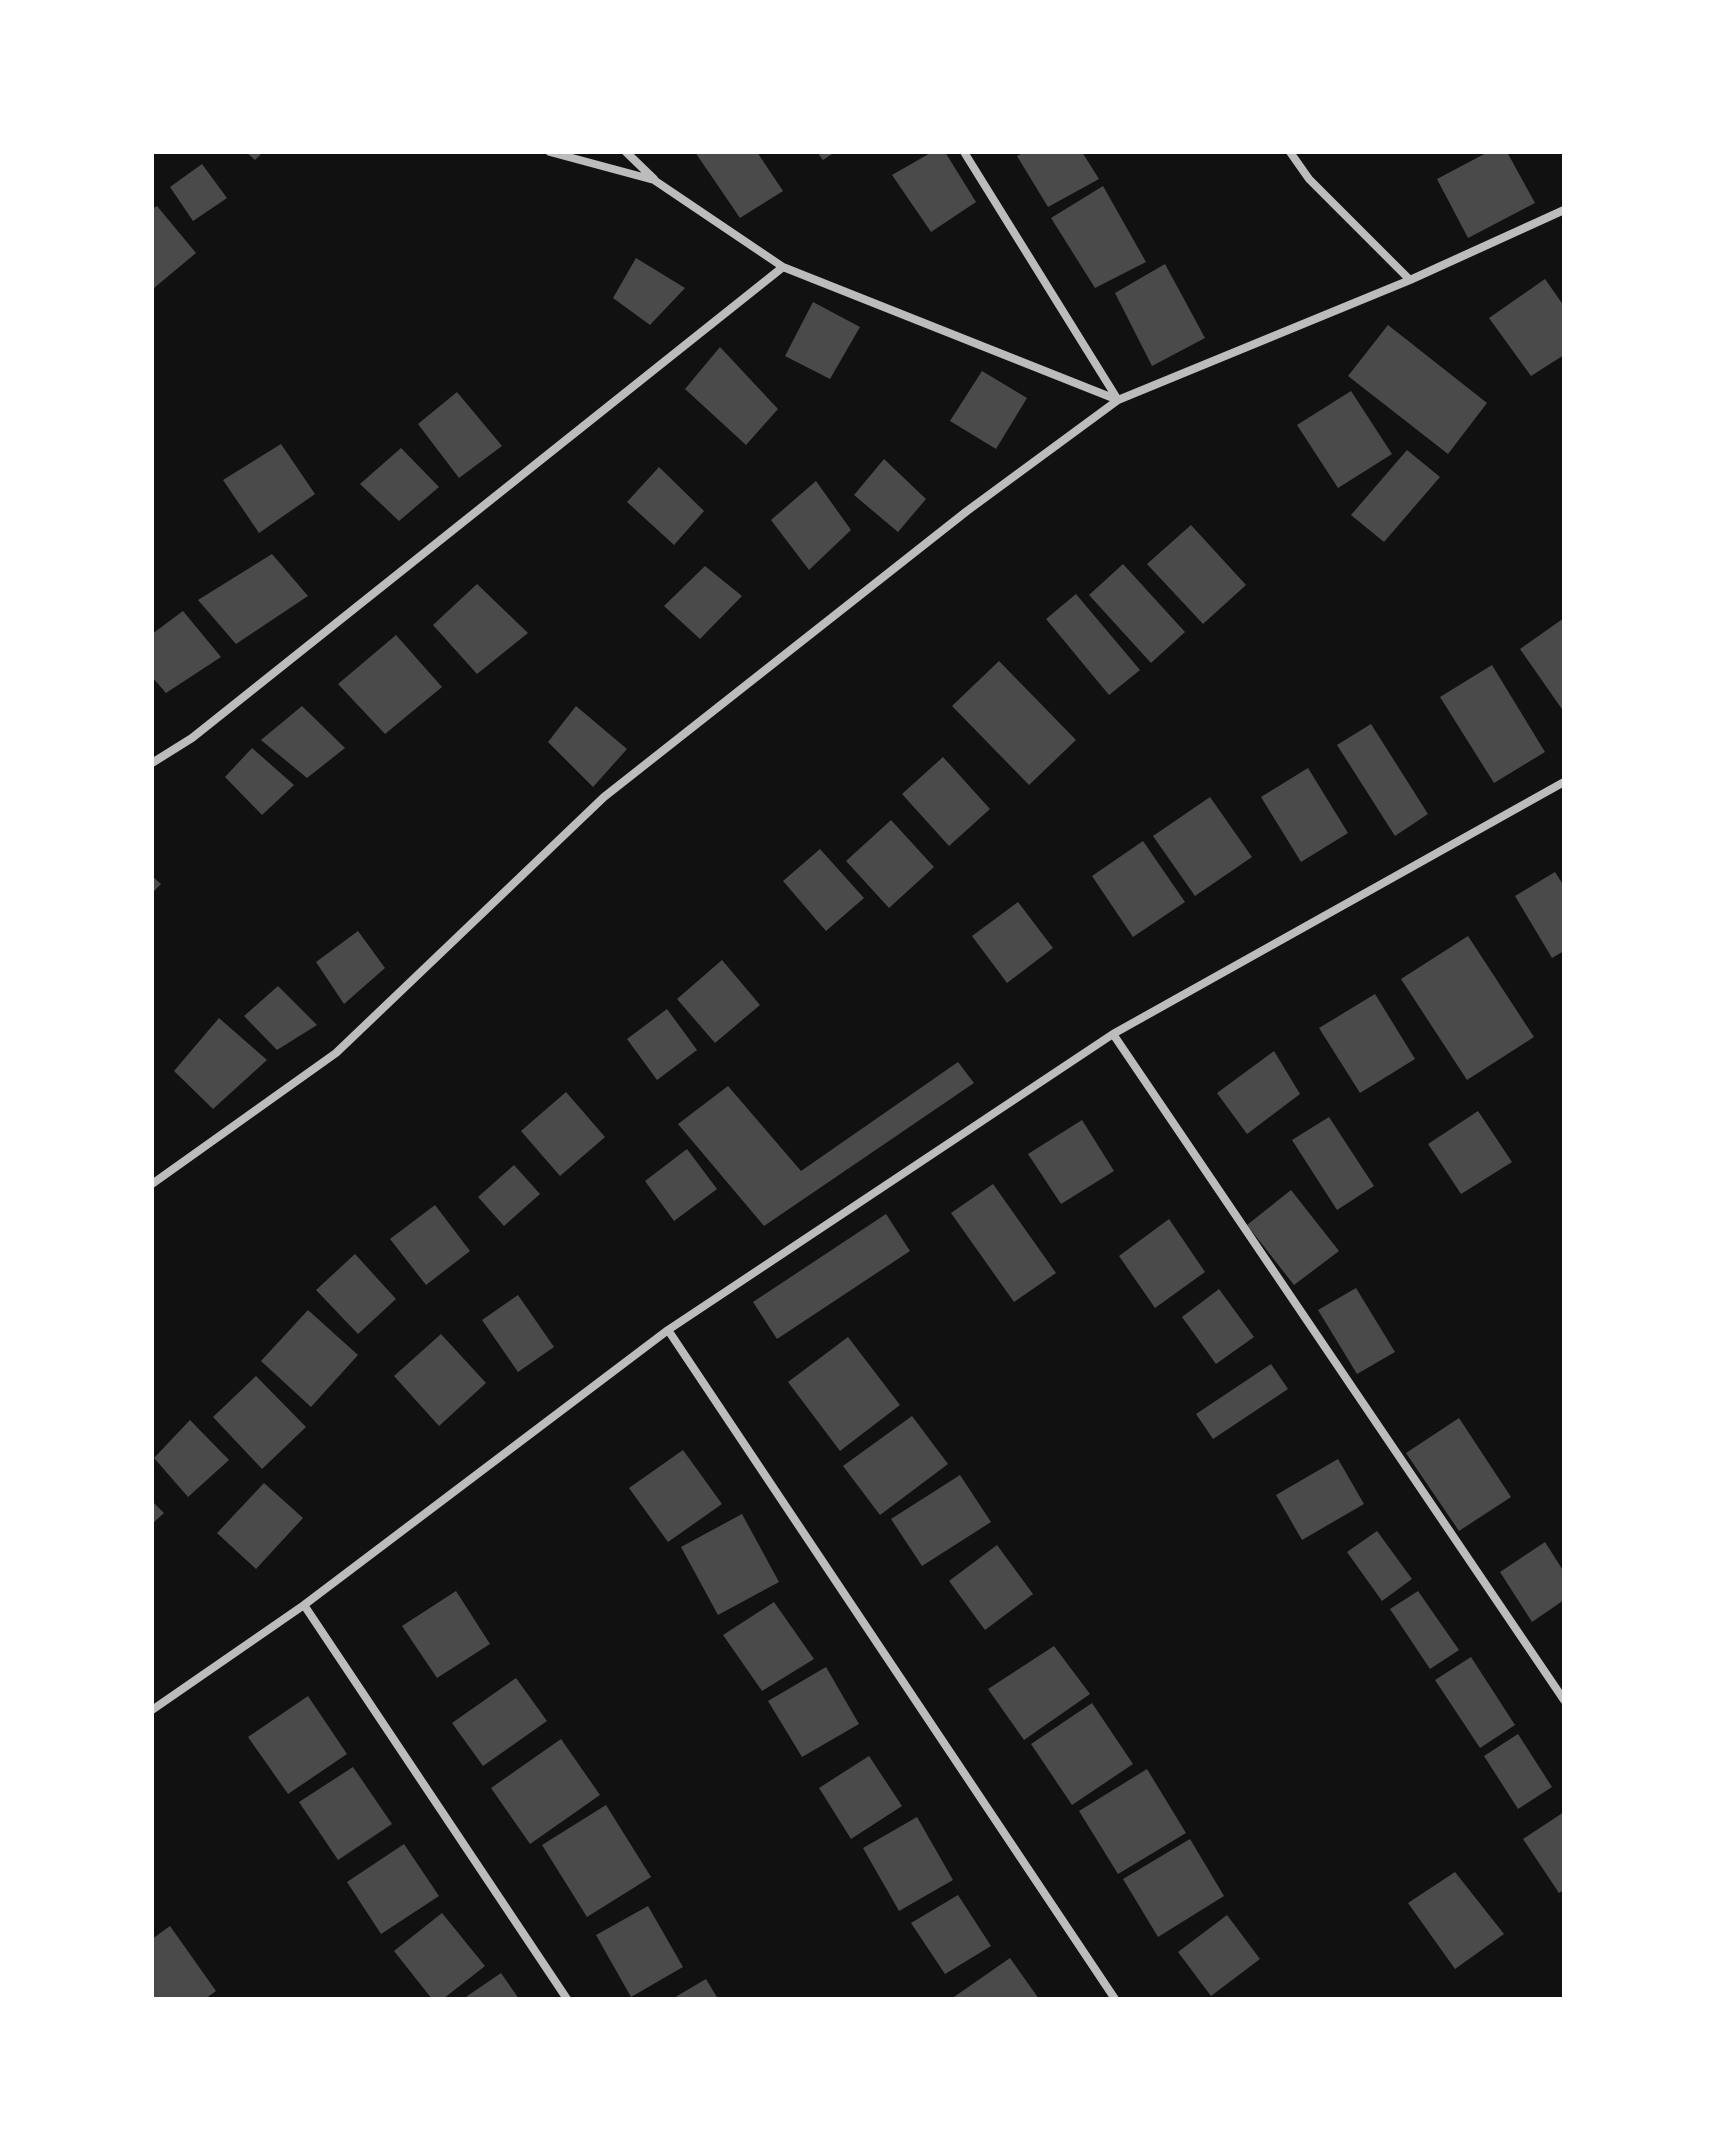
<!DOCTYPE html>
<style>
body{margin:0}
#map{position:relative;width:1716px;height:2151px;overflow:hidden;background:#111;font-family:Rubik,sans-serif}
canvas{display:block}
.frame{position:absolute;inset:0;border:154px solid #fff;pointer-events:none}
</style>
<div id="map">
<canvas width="1716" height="2151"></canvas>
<div class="frame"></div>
</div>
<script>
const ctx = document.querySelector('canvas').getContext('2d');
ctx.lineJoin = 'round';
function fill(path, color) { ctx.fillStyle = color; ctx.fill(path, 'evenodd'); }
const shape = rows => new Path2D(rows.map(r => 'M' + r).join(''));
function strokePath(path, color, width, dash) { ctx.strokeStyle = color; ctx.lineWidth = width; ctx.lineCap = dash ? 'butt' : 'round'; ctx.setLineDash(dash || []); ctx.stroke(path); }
fill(shape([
 [246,152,263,152,255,160],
 [695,152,757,152,783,191,740,218],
 [817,152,835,152,823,160],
 [932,152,945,152,976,202,931,232,892,175],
 [1024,152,1082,152,1099,179,1048,207,1017,156],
 [1488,152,1507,152,1535,203,1468,238,1437,179],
 [202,164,227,198,193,221,170,187],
 [1103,186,1146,262,1095,288,1051,218],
 [157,206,196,253,154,288,152,209],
 [636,258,685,288,650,325,613,298],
 [1165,264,1205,338,1152,366,1115,293],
 [1545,279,1564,306,1564,355,1531,376,1489,318],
 [813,302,860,327,830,379,785,356],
 [1388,325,1487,403,1448,454,1348,376],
 [720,347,778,409,746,445,685,389],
 [982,371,1027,398,996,449,950,421],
 [1351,391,1392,454,1338,488,1297,425],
 [457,392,502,446,459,478,418,424],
 [281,444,315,494,259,533,223,480],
 [401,448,439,487,399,521,360,484],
 [1407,450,1440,477,1384,542,1351,515],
 [884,459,926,499,898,532,854,495],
 [659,467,704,511,674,545,627,502],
 [816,481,851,530,809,570,771,520],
 [1191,525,1246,585,1203,624,1147,564],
 [272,554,308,596,236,644,198,600],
 [1123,564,1185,632,1151,663,1089,595],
 [705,566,742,596,700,639,664,606],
 [477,584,528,633,477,674,433,625],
 [1076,594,1140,670,1109,695,1046,619],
 [183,611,221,657,166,693,152,677,152,634],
 [1564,618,1564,712,1520,649],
 [396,635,442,687,385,734,338,684],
 [999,661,1076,740,1029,785,952,706],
 [1492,665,1545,752,1494,783,1440,697],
 [302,706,345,748,307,778,261,740],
 [576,706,627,749,593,787,548,742],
 [1371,724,1428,814,1395,836,1337,745],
 [252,748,294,785,262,815,225,777],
 [943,757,990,809,949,846,902,794],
 [1308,768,1348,833,1301,862,1261,797],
 [1210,797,1252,857,1195,896,1153,836],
 [891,820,934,867,889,908,846,861],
 [1143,841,1185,902,1133,937,1092,876],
 [820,849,864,898,826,931,783,881],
 [1555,872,1564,886,1564,951,1552,958,1515,896],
 [152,876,161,884,152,893],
 [1018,902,1053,948,1007,983,972,936],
 [358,931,385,968,344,1004,316,962],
 [1468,936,1534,1037,1467,1080,1401,979],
 [722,960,760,1005,715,1043,677,999],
 [278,986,317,1025,277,1050,244,1016],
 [1375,994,1415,1059,1360,1093,1319,1028],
 [667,1009,697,1050,657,1080,627,1039],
 [219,1018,267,1060,213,1109,174,1071],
 [1274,1051,1300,1094,1247,1134,1217,1093],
 [958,1062,974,1083,764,1226,678,1124,728,1086,801,1171],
 [566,1092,605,1137,560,1176,521,1131],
 [1478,1111,1512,1162,1461,1194,1428,1144],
 [1329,1117,1374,1186,1337,1210,1292,1140],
 [1082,1120,1114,1171,1061,1204,1028,1154],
 [687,1149,717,1189,674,1221,645,1181],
 [514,1165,540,1194,504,1226,478,1197],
 [993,1184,1056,1273,1014,1302,951,1213],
 [1291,1190,1339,1251,1294,1285,1247,1225],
 [435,1205,470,1251,426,1285,390,1239],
 [886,1214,910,1251,777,1339,753,1302],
 [1169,1219,1205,1272,1155,1308,1119,1256],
 [355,1254,396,1299,358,1334,316,1290],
 [1356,1288,1395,1352,1357,1374,1318,1310],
 [1219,1289,1254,1337,1216,1364,1182,1317],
 [518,1295,554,1347,518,1372,482,1320],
 [308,1310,358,1355,311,1407,261,1361],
 [441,1334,486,1383,439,1426,394,1376],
 [848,1337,900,1405,840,1451,788,1382],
 [1271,1364,1288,1389,1213,1439,1196,1414],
 [256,1376,306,1427,262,1469,213,1417],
 [912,1416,948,1464,880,1515,843,1466],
 [1459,1418,1511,1497,1459,1531,1406,1453],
 [190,1420,229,1460,188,1497,154,1458],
 [683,1450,722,1504,668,1542,629,1488],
 [1338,1459,1364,1504,1302,1540,1276,1495],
 [960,1475,991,1522,922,1566,891,1519],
 [264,1483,303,1518,256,1569,217,1533],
 [152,1501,164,1513,152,1524],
 [742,1514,779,1582,718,1615,681,1547],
 [1377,1531,1412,1579,1382,1601,1347,1552],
 [1545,1542,1564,1572,1564,1600,1532,1622,1500,1572],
 [997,1545,1033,1594,985,1630,949,1581],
 [456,1591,490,1644,437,1678,402,1626],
 [1418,1591,1459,1650,1430,1669,1390,1609],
 [774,1602,814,1659,762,1691,723,1635],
 [1054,1646,1090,1694,1024,1740,988,1689],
 [1471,1657,1515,1725,1480,1748,1435,1680],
 [826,1667,859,1724,802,1757,768,1701],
 [516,1678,547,1721,483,1766,452,1723],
 [308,1696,347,1754,288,1794,248,1737],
 [1092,1703,1133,1764,1072,1805,1031,1744],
 [1518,1734,1552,1787,1518,1809,1484,1756],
 [561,1739,600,1795,530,1844,491,1788],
 [869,1756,902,1806,851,1839,819,1788],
 [353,1767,392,1824,338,1860,299,1802],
 [1147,1769,1186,1833,1118,1874,1079,1811],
 [606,1805,651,1877,587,1917,542,1845],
 [1564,1812,1564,1890,1559,1893,1523,1839],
 [917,1817,953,1880,899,1911,863,1848],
 [1190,1839,1224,1896,1158,1937,1123,1879],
 [404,1844,439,1896,381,1934,347,1882],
 [1455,1872,1504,1934,1455,1969,1408,1903],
 [958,1895,991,1946,945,1974,911,1923],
 [648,1906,683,1967,631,1997,596,1935],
 [442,1913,485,1966,443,1999,432,1999,394,1951],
 [1227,1915,1260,1959,1211,1996,1178,1952],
 [170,1926,216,1991,205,1999,152,1999,152,1939],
 [1010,1958,1039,1999,951,1999],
 [501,1973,519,1999,463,1999],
 [706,1979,718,1999,672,1999]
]), '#4a4a4a');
strokePath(shape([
 [550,152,654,180,783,267,1118,400,1410,280,1564,210],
 [626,152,654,179],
 [1290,152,1309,179,1410,280],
 [152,763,192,738,783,267],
 [1113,1034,1564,1700],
 [152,1184,336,1053,604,797,967,511,1118,400,964,152],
 [668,1330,1115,1999],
 [304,1605,567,1999],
 [152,1710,304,1605,668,1330,1113,1034,1564,782]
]), '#bcbcbc', 8);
</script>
